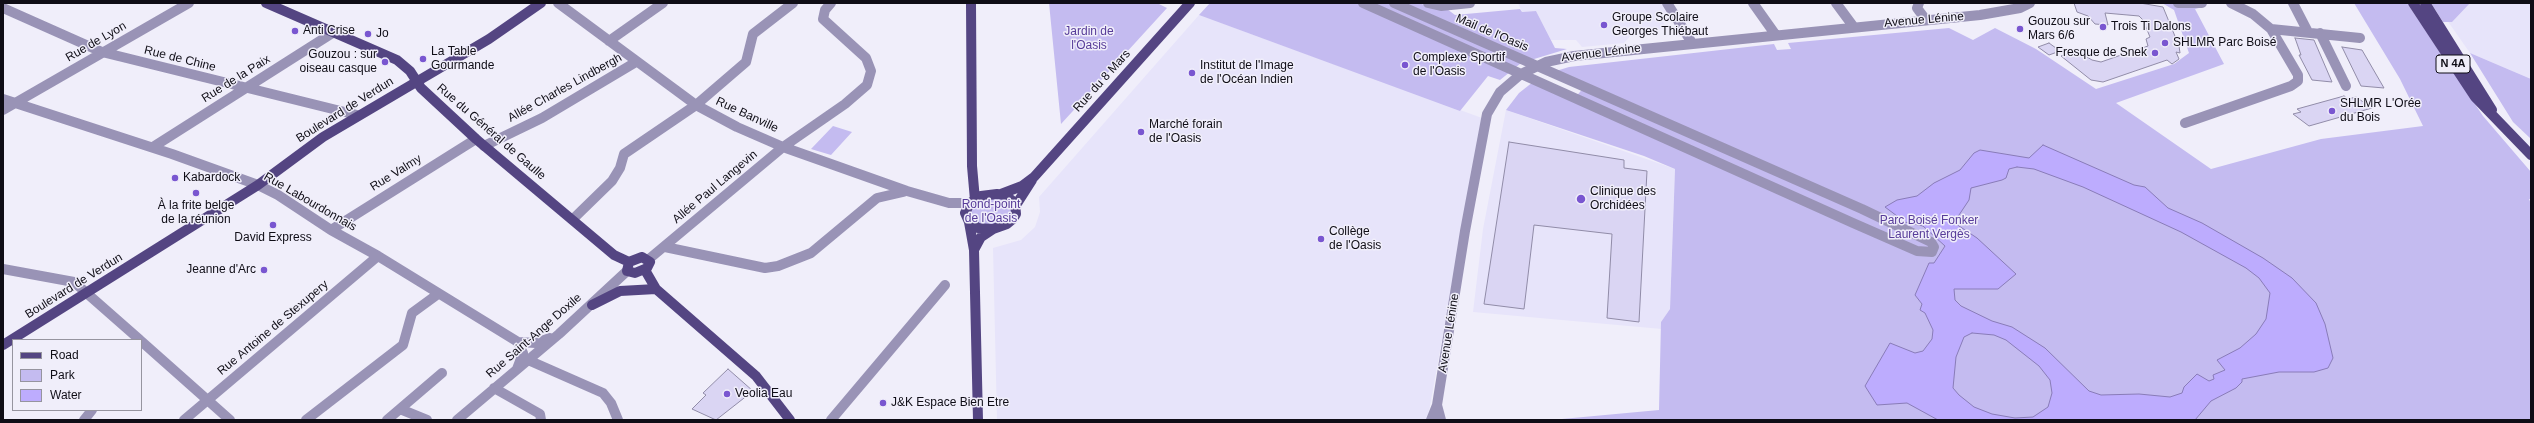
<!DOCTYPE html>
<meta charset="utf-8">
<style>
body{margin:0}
#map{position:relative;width:2534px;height:423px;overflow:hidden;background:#f0eefa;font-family:Arial,sans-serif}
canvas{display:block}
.frame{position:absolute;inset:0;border:4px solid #0f0d16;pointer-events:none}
.legend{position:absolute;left:12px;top:339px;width:130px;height:72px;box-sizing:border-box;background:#f0eefa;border:1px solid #96949f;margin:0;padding:5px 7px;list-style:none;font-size:12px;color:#0f0d16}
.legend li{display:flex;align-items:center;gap:8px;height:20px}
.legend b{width:20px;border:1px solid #96949f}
</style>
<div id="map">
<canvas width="2534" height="423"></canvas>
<div class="frame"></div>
<ul class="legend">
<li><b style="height:5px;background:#544582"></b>Road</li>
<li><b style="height:11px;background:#c4bbf0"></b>Park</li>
<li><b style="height:11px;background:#bdacfe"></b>Water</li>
</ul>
</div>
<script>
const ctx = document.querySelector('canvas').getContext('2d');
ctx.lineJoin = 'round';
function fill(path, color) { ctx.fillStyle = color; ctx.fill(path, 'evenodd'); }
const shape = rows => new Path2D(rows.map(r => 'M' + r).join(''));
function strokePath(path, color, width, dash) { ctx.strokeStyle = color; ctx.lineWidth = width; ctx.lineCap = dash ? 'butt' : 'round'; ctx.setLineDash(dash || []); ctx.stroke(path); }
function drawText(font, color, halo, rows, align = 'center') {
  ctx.font = font + ' Arial,sans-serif'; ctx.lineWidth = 3; ctx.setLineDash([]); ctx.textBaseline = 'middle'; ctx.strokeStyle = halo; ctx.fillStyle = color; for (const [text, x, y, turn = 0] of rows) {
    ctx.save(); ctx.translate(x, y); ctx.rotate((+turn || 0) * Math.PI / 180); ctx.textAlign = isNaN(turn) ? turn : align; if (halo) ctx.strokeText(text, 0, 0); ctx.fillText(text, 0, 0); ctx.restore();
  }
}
fill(shape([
 [1518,3,1662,3,1669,14,1659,15,1666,27,1664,29,1635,31,1624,43,1582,47,1576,40,1551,40,1536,11,1522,12],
 [2435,3,2531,3,2531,79,2470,53],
 [1199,15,1482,118,1428,417,1426,420,997,420,993,248,1021,240,1035,227,1040,212,1039,197],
 [1506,110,1675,169,1670,309,1661,322,1662,329,1473,312,1483,229]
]), '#e7e4fa');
fill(shape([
 [1049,3,1157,3,1167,8,1061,124],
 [1210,3,1419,3,1433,8,1447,9,1455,15,1520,9,1522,12,1536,11,1555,48,1567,49,1521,63,1500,80,1488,76,1460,111,1199,15],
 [2162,3,2201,3,2203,7,2195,9,2224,64,2116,103,2211,169,2321,139,2423,126,2400,79,2354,3,2407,3,2483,116,2531,172,2531,199,2529,199,2531,204,2531,420,1551,420,1659,410,1661,322,1670,309,1675,169,1644,156,1506,110,1519,93,1533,82,1573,100,1586,85,1556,71,1569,67,1774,44,1777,50,1791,49,1788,43,1949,28,1973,40,1995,28,2036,49,2096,89,2174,64,2189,53,2174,10],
 [2431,3,2470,3,2452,22,2443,22],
 [2470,53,2531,79,2531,139,2513,122],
 [833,126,852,132,831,155,811,149],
 [1011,198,1013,219,985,229,966,213,975,200]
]), '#c4bbf0');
const water = shape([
 [2043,145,2134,185,2145,187,2168,208,2202,223,2263,258,2292,278,2316,303,2325,324,2333,358,2328,368,2314,372,2279,372,2242,379,2242,382,2236,388,2211,401,2195,420,1938,420,1907,403,1877,405,1865,386,1890,343,1915,353,1923,351,1932,339,1933,330,1925,313,1920,310,1922,304,1915,295,1929,263,1934,263,1945,246,1923,226,1905,222,1885,207,1897,200,1917,196,1934,183,1960,170,1974,153,1980,150,2029,158,2043,145],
 [2017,167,2034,169,2083,187,2181,232,2246,268,2259,278,2270,293,2266,319,2256,334,2240,348,2217,360,2225,370,2213,375,2214,379,2209,381,2197,374,2184,387,2182,393,2170,397,2139,394,2101,395,2089,391,2045,348,2012,327,1992,321,1961,306,1955,300,1954,289,1998,289,2016,274,1977,238,1956,224,1957,218,1969,200,1971,188,2002,180,2006,178,2009,169,2017,167],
 [1972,333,1994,335,2006,340,2039,366,2050,380,2052,393,2048,407,2033,417,2015,418,1992,414,1974,407,1959,395,1953,388,1956,357,1964,337,1972,333]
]);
fill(water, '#bdacfe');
strokePath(water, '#897cb8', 1);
const building = shape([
 [2074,3,2140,3,2163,7,2179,46,2180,53,2176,52,2179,59,2172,64,2167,60,2103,82,2091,80,2061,56,2077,51,2092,60,2101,62,2124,54,2123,48,2131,52,2148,46,2146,39,2150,37,2143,20,2139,16,2105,13,2108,25,2095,24,2088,16,2077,12,2074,3],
 [2295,38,2314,40,2332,82,2312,80,2299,55,2301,55,2295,38],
 [2049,43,2060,51,2049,55,2038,47,2049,43],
 [2342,47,2362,50,2384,88,2361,86,2342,47],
 [2344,96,2348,99,2356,97,2372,108,2309,126,2293,114,2301,112,2297,109,2344,96],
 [1509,142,1624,160,1624,168,1647,171,1639,322,1607,318,1612,234,1534,225,1524,309,1484,304,1509,142],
 [728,369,753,391,716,420,692,409,706,395,703,393,728,369]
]);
fill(building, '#dad5f3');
strokePath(building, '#918ca8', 1);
strokePath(shape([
 [558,3,696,105,737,127,783,147,907,191,949,203,970,203],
 [1363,3,1853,223,1917,251,1932,252,1934,247,1931,242,1862,209,1394,3],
 [1428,3,1441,6,1470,3],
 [1667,3,1692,43],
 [1753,3,1775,34],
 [1836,3,1853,26],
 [1919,3,1917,8,1926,20],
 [2178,3,2202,3],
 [2293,3,2308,32],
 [3,8,102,52,357,115],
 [2271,29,2360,38],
 [2320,33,2346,86],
 [609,41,663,3],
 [3,99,172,154,258,185,278,195,331,230,378,256,518,342,523,353,517,369],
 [3,110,189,3],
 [2185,123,2291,86,2298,81,2298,75,2271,29,2253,14,2231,3],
 [484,146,542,118,636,62],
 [153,147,334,32],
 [573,219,612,181,620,168,624,154,696,105,746,62,753,34,793,3],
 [331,230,476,139],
 [665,247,765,268,778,266,811,253,877,198,903,192],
 [649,259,783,147,845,104,867,85,871,71,866,58,823,19,825,10,831,3],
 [3,269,74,282,140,340],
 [141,341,230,420],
 [518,342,536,343,550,338],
 [528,360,603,393,611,403,618,420],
 [494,388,540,414,541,420],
 [1437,405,1441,420],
 [400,409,427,420],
 [84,420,92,410],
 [184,420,378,256],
 [306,420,403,345,412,313,438,294],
 [387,420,442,373],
 [457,420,559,334,627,271],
 [831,420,945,285],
 [1431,420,1437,405,1465,231,1487,114,1500,92,1521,74,1546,62,1574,56,1980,15,2020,8,2030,3]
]), '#9993b6', 10);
strokePath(shape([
 [266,3,397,60,410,71,421,88,476,139,614,255,629,262],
 [971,3,972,166,975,200],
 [2413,3,2475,97,2531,155],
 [2425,3,2492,110],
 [997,194,1005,195,1015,203,1016,214,1013,219,1007,224,993,229,978,228,969,222,965,213,970,203,981,196,997,194],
 [1001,194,1022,186,1034,177,1190,3],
 [1016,205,1032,180],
 [969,222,974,250,978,420],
 [974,250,981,237,993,229],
 [642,257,650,262,647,268,635,273,627,271,629,262,642,257],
 [645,270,656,289,756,376,790,420],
 [592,305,620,291,656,289],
 [3,345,258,185,323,137,489,39,541,3]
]), '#544582', 10);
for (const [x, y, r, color] of [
 [1604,25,4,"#7956d0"],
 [2103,27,4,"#7956d0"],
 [2020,29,4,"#7956d0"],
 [295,31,4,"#7956d0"],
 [368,34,4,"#7956d0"],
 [2165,43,4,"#7956d0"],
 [2155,53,4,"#7956d0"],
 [423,59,4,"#7956d0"],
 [385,62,4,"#7956d0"],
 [1405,65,4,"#7956d0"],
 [1192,73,4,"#7956d0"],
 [2332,111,4,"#7956d0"],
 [1141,132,4,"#7956d0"],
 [175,178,4,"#7956d0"],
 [196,193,4,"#7956d0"],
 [1581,199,5,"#7956d0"],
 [273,225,4,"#7956d0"],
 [1321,239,4,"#7956d0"],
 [264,270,4,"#7956d0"],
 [727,394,4,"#7956d0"],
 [883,403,4,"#7956d0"]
]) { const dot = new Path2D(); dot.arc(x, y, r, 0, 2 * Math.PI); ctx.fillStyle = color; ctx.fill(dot); strokePath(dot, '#f0eefa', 1.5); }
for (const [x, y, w] of [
 [2453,64,34]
]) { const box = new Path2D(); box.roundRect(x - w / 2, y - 9, w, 18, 3); ctx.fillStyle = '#f0eefa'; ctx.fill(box); strokePath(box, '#0f0d16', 1); }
drawText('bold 11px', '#0f0d16', null, [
 ["N 4A",2453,64]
]);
drawText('12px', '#0f0d16', '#f0eefa', [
 ["Groupe Scolaire",1612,18],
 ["Georges Thiébaut",1612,32],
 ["Gouzou sur",2028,22],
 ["Mars 6/6",2028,36],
 ["Trois Ti Dalons",2111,27],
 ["Anti Crise",303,31],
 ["Jo",376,34],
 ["SHLMR Parc Boisé",2173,43],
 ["La Table",431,52],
 ["Gourmande",431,66],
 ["Fresque de Snek",2147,53,"right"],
 ["Gouzou : sur",377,55,"right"],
 ["oiseau casque",377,69,"right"],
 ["Complexe Sportif",1413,58],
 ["de l'Oasis",1413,72],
 ["Institut de l'Image",1200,66],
 ["de l'Océan Indien",1200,80],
 ["SHLMR L'Orée",2340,104],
 ["du Bois",2340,118],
 ["Marché forain",1149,125],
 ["de l'Oasis",1149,139],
 ["Kabardock",183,178],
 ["Clinique des",1590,192],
 ["Orchidées",1590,206],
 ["À la frite belge",196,206,"center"],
 ["de la réunion",196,220,"center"],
 ["Collège",1329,232],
 ["de l'Oasis",1329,246],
 ["David Express",273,238,"center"],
 ["Jeanne d'Arc",256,270,"right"],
 ["Veolia Eau",735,394],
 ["J&K Espace Bien Etre",891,403]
], 'left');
drawText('12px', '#0f0d16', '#f0eefa', [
 ["Avenue Lénine",1924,20,-5],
 ["Mail de l'Oasis",1492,33,23],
 ["Rue de Lyon",96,42,-30],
 ["Avenue Lénine",1601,53,-7],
 ["Rue de Chine",180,59,14],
 ["Rue de la Paix",236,79,-32],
 ["Rue du 8 Mars",1102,81,-48],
 ["Allée Charles Lindbergh",565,88,-29],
 ["Boulevard de Verdun",345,110,-32],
 ["Rue Banville",747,115,25],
 ["Rue du Général de Gaulle",491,132,41],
 ["Rue Valmy",396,173,-32],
 ["Allée Paul Langevin",715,187,-40],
 ["Rue Labourdonnais",310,202,30],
 ["Boulevard de Verdun",74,286,-32],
 ["Rue Antoine de Stexupery",273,328,-40],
 ["Avenue Lénine",1449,333,-81],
 ["Rue Saint-Ange Doxile",534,336,-41]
]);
drawText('12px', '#573c99', '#f0eefa', [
 ["Jardin de",1089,32],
 ["l'Oasis",1089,46],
 ["Rond-point",991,205],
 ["de l'Oasis",991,219],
 ["Parc Boisé Fonker",1929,221],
 ["Laurent Vergès",1929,235]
]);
</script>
